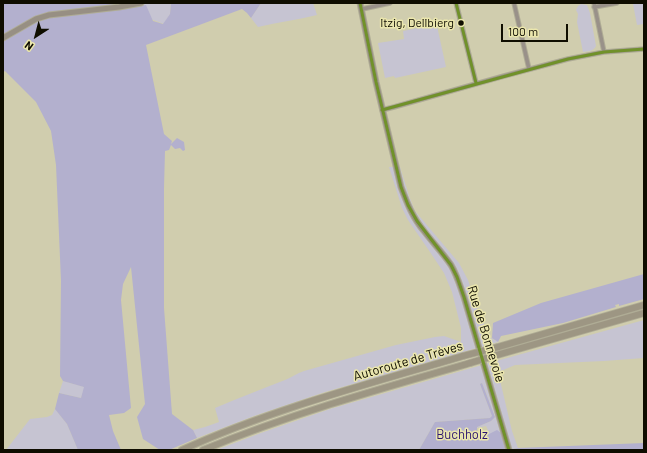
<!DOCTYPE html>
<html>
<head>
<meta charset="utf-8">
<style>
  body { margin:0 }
  #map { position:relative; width:647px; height:453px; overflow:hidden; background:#d0cdae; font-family:Barlow,sans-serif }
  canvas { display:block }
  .frame { position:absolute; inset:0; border:4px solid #0f0d00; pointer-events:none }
  .north { position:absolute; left:16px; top:16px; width:40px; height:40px; -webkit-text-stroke:3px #ebe7ad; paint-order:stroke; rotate:216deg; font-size:11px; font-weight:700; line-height:16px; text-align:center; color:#0f0d00 }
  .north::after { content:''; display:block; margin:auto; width:14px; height:18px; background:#0f0d00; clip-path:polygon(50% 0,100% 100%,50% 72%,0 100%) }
  .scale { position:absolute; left:501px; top:24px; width:67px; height:18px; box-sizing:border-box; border:2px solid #0f0d00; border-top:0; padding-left:5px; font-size:12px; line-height:14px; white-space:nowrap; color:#0f0d00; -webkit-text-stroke:3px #ebe7ad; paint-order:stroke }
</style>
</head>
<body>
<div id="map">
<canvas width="647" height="453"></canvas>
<div class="frame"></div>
<div class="north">N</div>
<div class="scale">100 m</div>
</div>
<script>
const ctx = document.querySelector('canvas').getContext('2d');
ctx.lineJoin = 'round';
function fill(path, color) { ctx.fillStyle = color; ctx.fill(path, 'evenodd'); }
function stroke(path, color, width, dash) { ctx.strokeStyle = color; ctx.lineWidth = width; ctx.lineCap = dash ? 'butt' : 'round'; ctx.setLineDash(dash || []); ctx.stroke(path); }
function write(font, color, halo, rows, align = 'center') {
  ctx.font = font + ' Barlow,sans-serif'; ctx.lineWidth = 3; ctx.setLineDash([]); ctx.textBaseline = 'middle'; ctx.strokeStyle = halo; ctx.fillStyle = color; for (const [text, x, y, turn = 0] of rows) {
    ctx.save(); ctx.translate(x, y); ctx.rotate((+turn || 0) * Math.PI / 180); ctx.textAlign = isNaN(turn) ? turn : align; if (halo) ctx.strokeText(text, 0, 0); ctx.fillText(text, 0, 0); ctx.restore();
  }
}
const green = new Path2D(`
  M120 3H171L170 14 164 24 119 7Z
  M261 3H313L317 15C298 20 278 22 258 27L251 18Z
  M639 3H644V24L637 25 633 4Z
  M581 4 587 5 590 13 596 46C593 52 588 51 583 52L577 22 578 14 576 10 578 6Z
  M434 25 435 27 437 26 446 67 395 78 394 76 385 78 378 43 404 39 403 31Z
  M389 167H400L409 196 415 211 459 263 468 280 481 320 484 323V334L498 342 325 392 254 416 197 438 193 430 205 427 219 422 215 408C238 398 262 389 285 380 291 378 297 373 304 371L396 345 435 337 444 336 461 342V328L452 292 444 273 430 252 408 220 402 208Z
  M644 320V358L604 361 515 365 501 371 499 376 512 431 518 448 507 450 487 435H477L488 430 486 426 477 428V427L491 421 495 417 482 383 480 384 492 416 490 418 435 422 419 450H216L261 433 330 409 489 363Z
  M63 381 85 387 81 398 59 393Z
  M55 409 67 424 78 450H6L30 419 47 417 52 415Z`);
const forest = new Path2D(`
  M3 3H119V7L146 5 153 21 163 24 170 14 171 3H261L251 18 247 13 242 9 146 45 164 134 172 141 171 144 177 138 184 142 185 150 183 151 180 148 175 149 171 145 169 150 165 151 164 188V308L172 414 193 430 197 438 169 450H160L143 439 137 417 145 404 131 267 123 284 121 300 131 408 124 413 109 415 113 431 121 450H78L67 424 55 409 59 393 81 398 84 387 63 381 60 376 61 281 56 165 51 131 36 102 5 71 3 72Z
  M644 274V299L619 306V304L615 305 616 307 563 323 501 336 498 342 492 338 493 323 541 303Z
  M482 383 495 417 491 421 477 427V435H487L497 430 501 433 507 450 518 448 644 443V450H419L435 422 490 418 492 416 480 384Z`);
const minor = new Path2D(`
  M456 3 476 83
  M514 3 529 69
  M594 3 604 52
  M594 7 617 3
  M362 9 390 3
  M382 110 394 107 504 76 568 59 604 52 644 49`);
const secondary = new Path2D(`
  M360 3 376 82 401 187C407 203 413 218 424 231 433 243 443 253 451 265 457 275 460 286 464 297L509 450
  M3 38 36 19 49 15 119 7 141 3`);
const motorway = new Path2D(`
  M498 347 644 305
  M497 355 644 313
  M182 450C272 409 368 384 463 356
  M203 450C290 414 379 389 470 363`);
const motorwayBridge = new Path2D(`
  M463 356 498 347
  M470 363 497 355`);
const bus1 = new Path2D(`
  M360 3 376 82 401 187 408 205 417 221 451 265 457 277 464 297 509 450
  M456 3 476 83
  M382 110 568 59 604 52 644 49`);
const markers = [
  [461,23,3.5,"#0f0d00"]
];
const busNames = [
  ["Itzig, Dellbierg",454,23]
];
const streetNames = [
  ["Rue de Bonnevoie",486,334,73],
  ["Autoroute de Trèves",408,361,-16]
];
const parkNames = [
  ["Buchholz",462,435]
];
fill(green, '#c6c4d2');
fill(forest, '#b3b0ce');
stroke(minor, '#afac95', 5.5);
stroke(secondary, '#afac95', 7);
stroke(motorway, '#afac95', 8);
stroke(minor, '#999189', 3.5);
stroke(secondary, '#978f83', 5);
stroke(motorway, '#9d9683', 6);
stroke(motorwayBridge, '#afac95', 8, []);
stroke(motorwayBridge, '#9d9683', 6);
stroke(bus1, '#70912a', 3);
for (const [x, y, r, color] of markers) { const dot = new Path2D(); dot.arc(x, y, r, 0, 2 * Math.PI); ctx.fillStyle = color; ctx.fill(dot); stroke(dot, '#ebe7ad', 1.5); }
write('12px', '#0f0d00', '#ebe7ad', busNames, 'right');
write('13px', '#0f0d00', '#ebe7ad', streetNames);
write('13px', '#2b1471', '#ebe7ad', parkNames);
</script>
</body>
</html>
